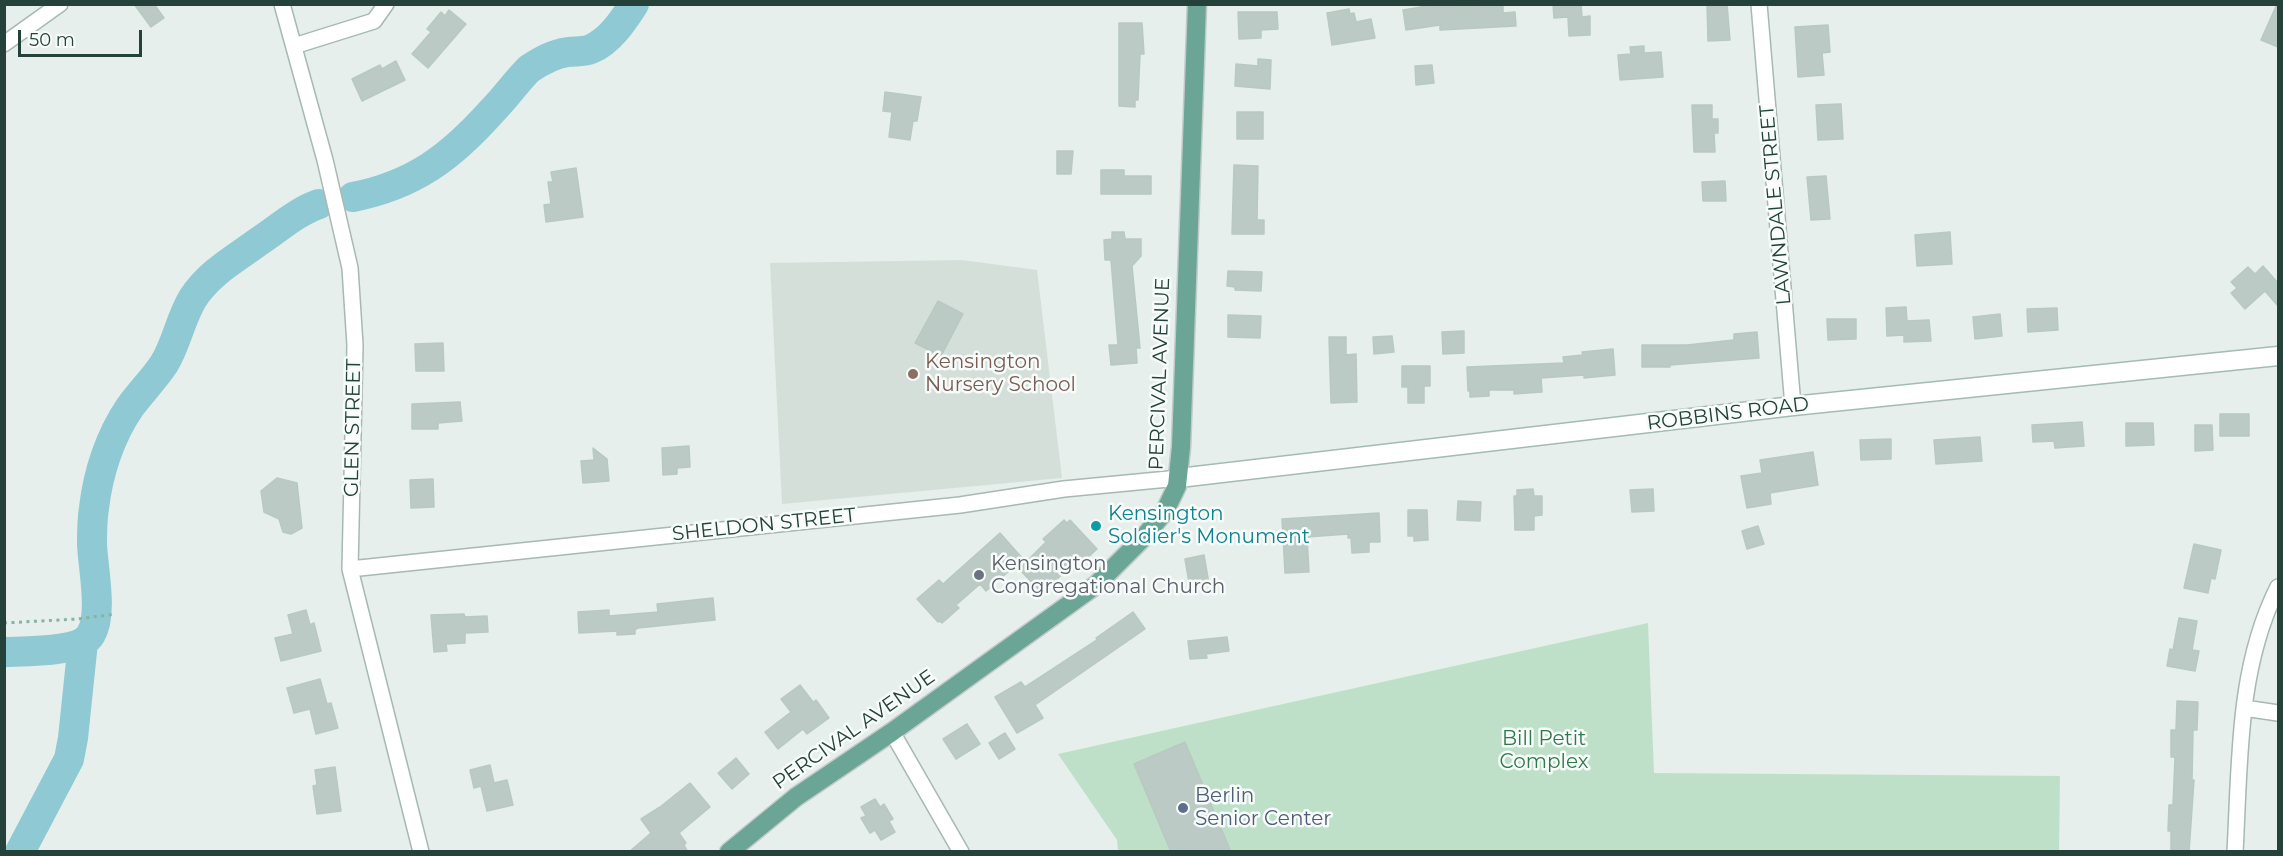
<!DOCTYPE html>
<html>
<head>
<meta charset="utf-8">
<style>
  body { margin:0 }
  #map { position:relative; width:2283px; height:856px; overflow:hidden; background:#e6efeb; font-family:Montserrat,sans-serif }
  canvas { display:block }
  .frame { position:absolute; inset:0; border:6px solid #24423a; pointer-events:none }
  .scale { position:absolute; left:18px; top:30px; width:124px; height:27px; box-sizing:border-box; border:3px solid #24423a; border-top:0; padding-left:8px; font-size:18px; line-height:21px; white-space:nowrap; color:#24423a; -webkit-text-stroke:4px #f7fbf9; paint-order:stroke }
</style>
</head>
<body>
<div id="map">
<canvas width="2283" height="856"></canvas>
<div class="frame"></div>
<div class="scale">50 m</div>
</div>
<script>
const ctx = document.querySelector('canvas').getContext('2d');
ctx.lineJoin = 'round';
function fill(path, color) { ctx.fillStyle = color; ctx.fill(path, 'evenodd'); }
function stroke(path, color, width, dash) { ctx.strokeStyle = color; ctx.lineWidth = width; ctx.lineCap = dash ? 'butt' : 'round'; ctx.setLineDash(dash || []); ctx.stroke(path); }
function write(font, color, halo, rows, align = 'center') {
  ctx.font = font + ' Montserrat,sans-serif'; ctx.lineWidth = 5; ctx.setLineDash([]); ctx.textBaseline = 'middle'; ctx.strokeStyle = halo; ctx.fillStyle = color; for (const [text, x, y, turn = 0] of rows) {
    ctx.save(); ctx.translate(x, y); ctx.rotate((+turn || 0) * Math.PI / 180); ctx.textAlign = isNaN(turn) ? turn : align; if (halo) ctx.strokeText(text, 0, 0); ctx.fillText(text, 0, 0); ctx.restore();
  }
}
const built = new Path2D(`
  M962 260 1037 270 1062 478 782 504 770 263Z`);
const green = new Path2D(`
  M1648 623 1654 773 2060 776 2059 851H1118L1117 840 1058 754Z`);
const river = new Path2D(`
  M353 197C414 185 451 157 492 111 505 98 516 82 529 69 541 61 553 54 568 52 576 51 584 52 591 49 610 41 623 21 634 4
  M4 652C24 651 81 653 91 634 103 614 93 568 92 544 92 532 92 520 94 508 98 473 110 436 130 407 141 392 154 379 164 364 177 343 180 319 193 298 209 273 235 259 258 242 278 229 296 212 319 204
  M20 852 69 759 73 738 83 642`);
const building = new Path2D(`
  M134 4H154L164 18 151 27Z
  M1439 4H1454V7L1503 4V13L1515 12 1516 26 1440 30V25L1406 30 1403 10Z
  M1553 4H1581L1582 17 1590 16V35L1569 36 1568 17 1554 18Z
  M1707 4H1727L1730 40 1708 41Z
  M2277 4H2278V47L2261 40Z
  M1349 9 1350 14 1354 13 1356 22 1371 19 1375 38 1332 45 1327 13Z
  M449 10 466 24 428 68 412 54 431 32 427 29 441 12 445 16Z
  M1238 12H1277L1278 29 1261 30V38L1239 39Z
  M1119 23H1142L1144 54H1140L1138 100H1135V107L1119 106Z
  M1828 25 1830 52 1822 53 1824 75 1798 77 1795 27Z
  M1644 46V53L1661 52 1663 77 1620 80 1618 55 1631 54 1630 47Z
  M1258 59 1271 60 1270 89 1235 86 1236 64 1258 66Z
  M396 61 405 80 362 101 352 79 380 65 382 69Z
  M1432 65 1434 83 1416 85 1415 66Z
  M885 92 921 97 917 121H913L910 140 889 137 892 112 883 111Z
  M1841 104 1843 139 1818 140 1816 105Z
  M1692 105H1712V119H1718V133H1714L1715 152H1694Z
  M1237 112H1263V139H1237Z
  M1057 151H1073L1071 174H1057Z
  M1234 165 1258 166 1257 220H1264V234H1232Z
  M576 168 583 217 546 222 544 205 551 204 548 182H553L551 172Z
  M1101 170H1124V176H1151V194H1101Z
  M1826 176 1830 219 1811 220 1807 177Z
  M1725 181 1726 201H1703L1702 182Z
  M1112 232H1124L1125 239H1141V256L1132 266 1140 348H1136L1137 363 1111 365 1109 345H1118L1111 260H1105L1104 240 1112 239Z
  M1950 232 1952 264 1917 266 1915 235Z
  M2263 266 2278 283V306L2265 291 2245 309 2231 293 2237 288 2231 282 2248 267 2255 274Z
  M1228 271 1262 272 1261 291 1235 290V287L1227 286Z
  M938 301 963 314 941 356 915 343Z
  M1906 307 1907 321 1929 320 1931 341 1904 342V335L1887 336 1886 308Z
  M2057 308 2058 330 2028 332 2027 309Z
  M2000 314 2002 336 1975 339 1973 317Z
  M1228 315 1261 316 1260 338 1228 337Z
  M1827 319H1856V339L1828 340Z
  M1464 331V353L1443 354 1442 332Z
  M1757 332 1759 358 1670 365V367H1642V345H1687L1734 340V334Z
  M1392 336 1394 352 1374 354 1373 337Z
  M1329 337H1346V355L1356 354 1357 402 1331 403Z
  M443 343 444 371H416L415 344Z
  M1613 349 1615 375 1584 378V375L1541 378 1542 392 1514 394V390H1489V396L1470 397V391H1468L1467 367 1564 363 1563 357 1583 355 1582 352Z
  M1402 366H1430V386H1424V403H1408V387H1402Z
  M460 402 462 421 438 423V429H412V404Z
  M2220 414H2249V436H2220Z
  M2082 422 2084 446 2055 448 2054 441 2033 442 2032 425Z
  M2126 423H2153L2154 445 2126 446Z
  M2195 425H2212L2213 450 2195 451Z
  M1980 437 1982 461 1936 464 1934 440Z
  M1891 439V459L1861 460 1860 440Z
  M689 446 690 467 677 468V474L663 475 662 448Z
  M593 448 607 459 609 481 583 483 581 461 594 460Z
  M1813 452 1818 485 1770 493 1771 504 1747 508 1741 476 1762 473 1760 460Z
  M277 478 297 483 302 528 291 534 283 532 279 519 264 512 261 491Z
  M433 479 434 507 411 508 410 480Z
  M1533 489 1534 496H1542V515L1534 516V530H1515L1514 496H1517V490Z
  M1653 489 1654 511 1632 512 1630 490Z
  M1458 501 1481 502 1480 521 1457 520Z
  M1408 510H1427L1428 540 1414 541V536H1408Z
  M1379 513 1380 542H1369V552L1352 553 1351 538H1348V534L1307 537 1309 572 1285 573 1282 519Z
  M1064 520 1067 523 1070 520 1097 549 1074 570 1070 567 1042 593 1019 569 1046 542 1043 539Z
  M1758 526 1764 544 1747 549 1742 531Z
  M1000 533 1023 559 986 591 980 584 956 605 959 608 942 623 939 621 938 622 917 599 939 580 943 584Z
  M2194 544 2221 550 2215 579 2211 578 2208 593 2184 588Z
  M1204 555 1209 584 1190 588 1185 559Z
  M713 598 715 620 638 628 635 630V634L617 635V631L579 633 578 612 609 610V616L658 612 657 604Z
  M306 610 310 625 314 623 321 651 281 661 275 638 293 634 288 615Z
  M1133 612 1145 629 1035 705 1043 718 1017 733 995 697 1021 682 1025 687 1097 640 1096 638Z
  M464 614 465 617 487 616 488 632 465 633V643L446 644 447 651 434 652 431 615Z
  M2179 618 2197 621 2192 650 2199 651 2195 671 2167 666 2170 649 2173 650Z
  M1227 637 1229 651 1206 654 1207 658 1190 659 1188 641Z
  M320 679 327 704 331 703 338 728 316 734 310 709 294 713 287 688Z
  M800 685 813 702 816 700 829 718 807 734 803 729 778 749 765 732 791 712 781 699Z
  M2177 701 2198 702 2197 730H2193L2192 780H2194L2189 852H2171V831H2168L2169 805H2173L2175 757H2171V730H2176Z
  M967 724 980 744 956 759 943 739Z
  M1005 733 1015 749 999 759 989 743Z
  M1185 742 1231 852H1171L1134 764Z
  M736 758 749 774 732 789 718 773Z
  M490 765 494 783 507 780 513 805 487 811 481 786 474 788 470 770Z
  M335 767 341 811 317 814 313 786 317 785 315 770Z
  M690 783 710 807 679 833 686 843 684 845 688 852H629L651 833 641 819 660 807Z
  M875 799 880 807 884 804 893 819 889 821 895 832 881 840 875 830 870 833 861 818 866 816 861 807Z`);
const path = new Path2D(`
  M4 623 77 619 116 614`);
const street = new Path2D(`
  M282 4 325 160 350 268 355 345 350 569 421 852
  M1759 4 1793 406
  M4 44 60 4
  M294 46 374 21 386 4
  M350 569 960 505 1064 489 1179 478
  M2244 708 2278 713
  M892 732 961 852
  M2235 852C2240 763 2237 668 2278 587`);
const secondary = new Path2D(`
  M1179 478 1793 406 2278 356`);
const primary = new Path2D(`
  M729 852 796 797 892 732 1096 585 1144 537 1165 511 1177 486 1181 447 1197 4`);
const markers = [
  [913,374,6,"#8d6e63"],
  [1096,526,6,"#0f9aa8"],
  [979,575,6,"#6b7280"],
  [1183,808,6,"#5c6f8a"]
];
const streetNames = [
  ["LAWNDALE STREET",1776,205,-95],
  ["PERCIVAL AVENUE",1160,374,-88],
  ["ROBBINS ROAD",1728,414,-7],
  ["GLEN STREET",353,428,-89],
  ["SHELDON STREET",764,525,-6],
  ["PERCIVAL AVENUE",854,730,-35]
];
const educationNames = [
  ["Kensington",925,362],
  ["Nursery School",925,385]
];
const cultureNames = [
  ["Kensington",1108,514],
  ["Soldier's Monument",1108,537]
];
const worshipNames = [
  ["Kensington",991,564],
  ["Congregational Church",991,587]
];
const parkNames = [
  ["Bill Petit",1544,739],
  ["Complex",1544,762]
];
const serviceNames = [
  ["Berlin",1195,796],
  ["Senior Center",1195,819]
];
fill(built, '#d4dfda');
fill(green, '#bfe0c8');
stroke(river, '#8ec9d4', 30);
fill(building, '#bbcac4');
stroke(building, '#b8c9c2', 1.5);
stroke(street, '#a8b8b2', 18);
stroke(secondary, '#a4bbb3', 21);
stroke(primary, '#c2cac8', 21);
stroke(path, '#86b3a5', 3, [3, 4.5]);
stroke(street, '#fff', 15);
stroke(secondary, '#fff', 18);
stroke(primary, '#6aa596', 18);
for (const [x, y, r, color] of markers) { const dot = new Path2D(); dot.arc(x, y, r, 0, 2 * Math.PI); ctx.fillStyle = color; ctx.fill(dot); stroke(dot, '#f7fbf9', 2); }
write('20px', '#24423a', '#f7fbf9', streetNames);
write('20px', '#785e54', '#f7fbf9', educationNames, 'left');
write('20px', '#0d838f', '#f7fbf9', cultureNames, 'left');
write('20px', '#5b616d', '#f7fbf9', worshipNames, 'left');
write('20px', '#2d7a4b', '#f7fbf9', parkNames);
write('20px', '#4e5e75', '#f7fbf9', serviceNames, 'left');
</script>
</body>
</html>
